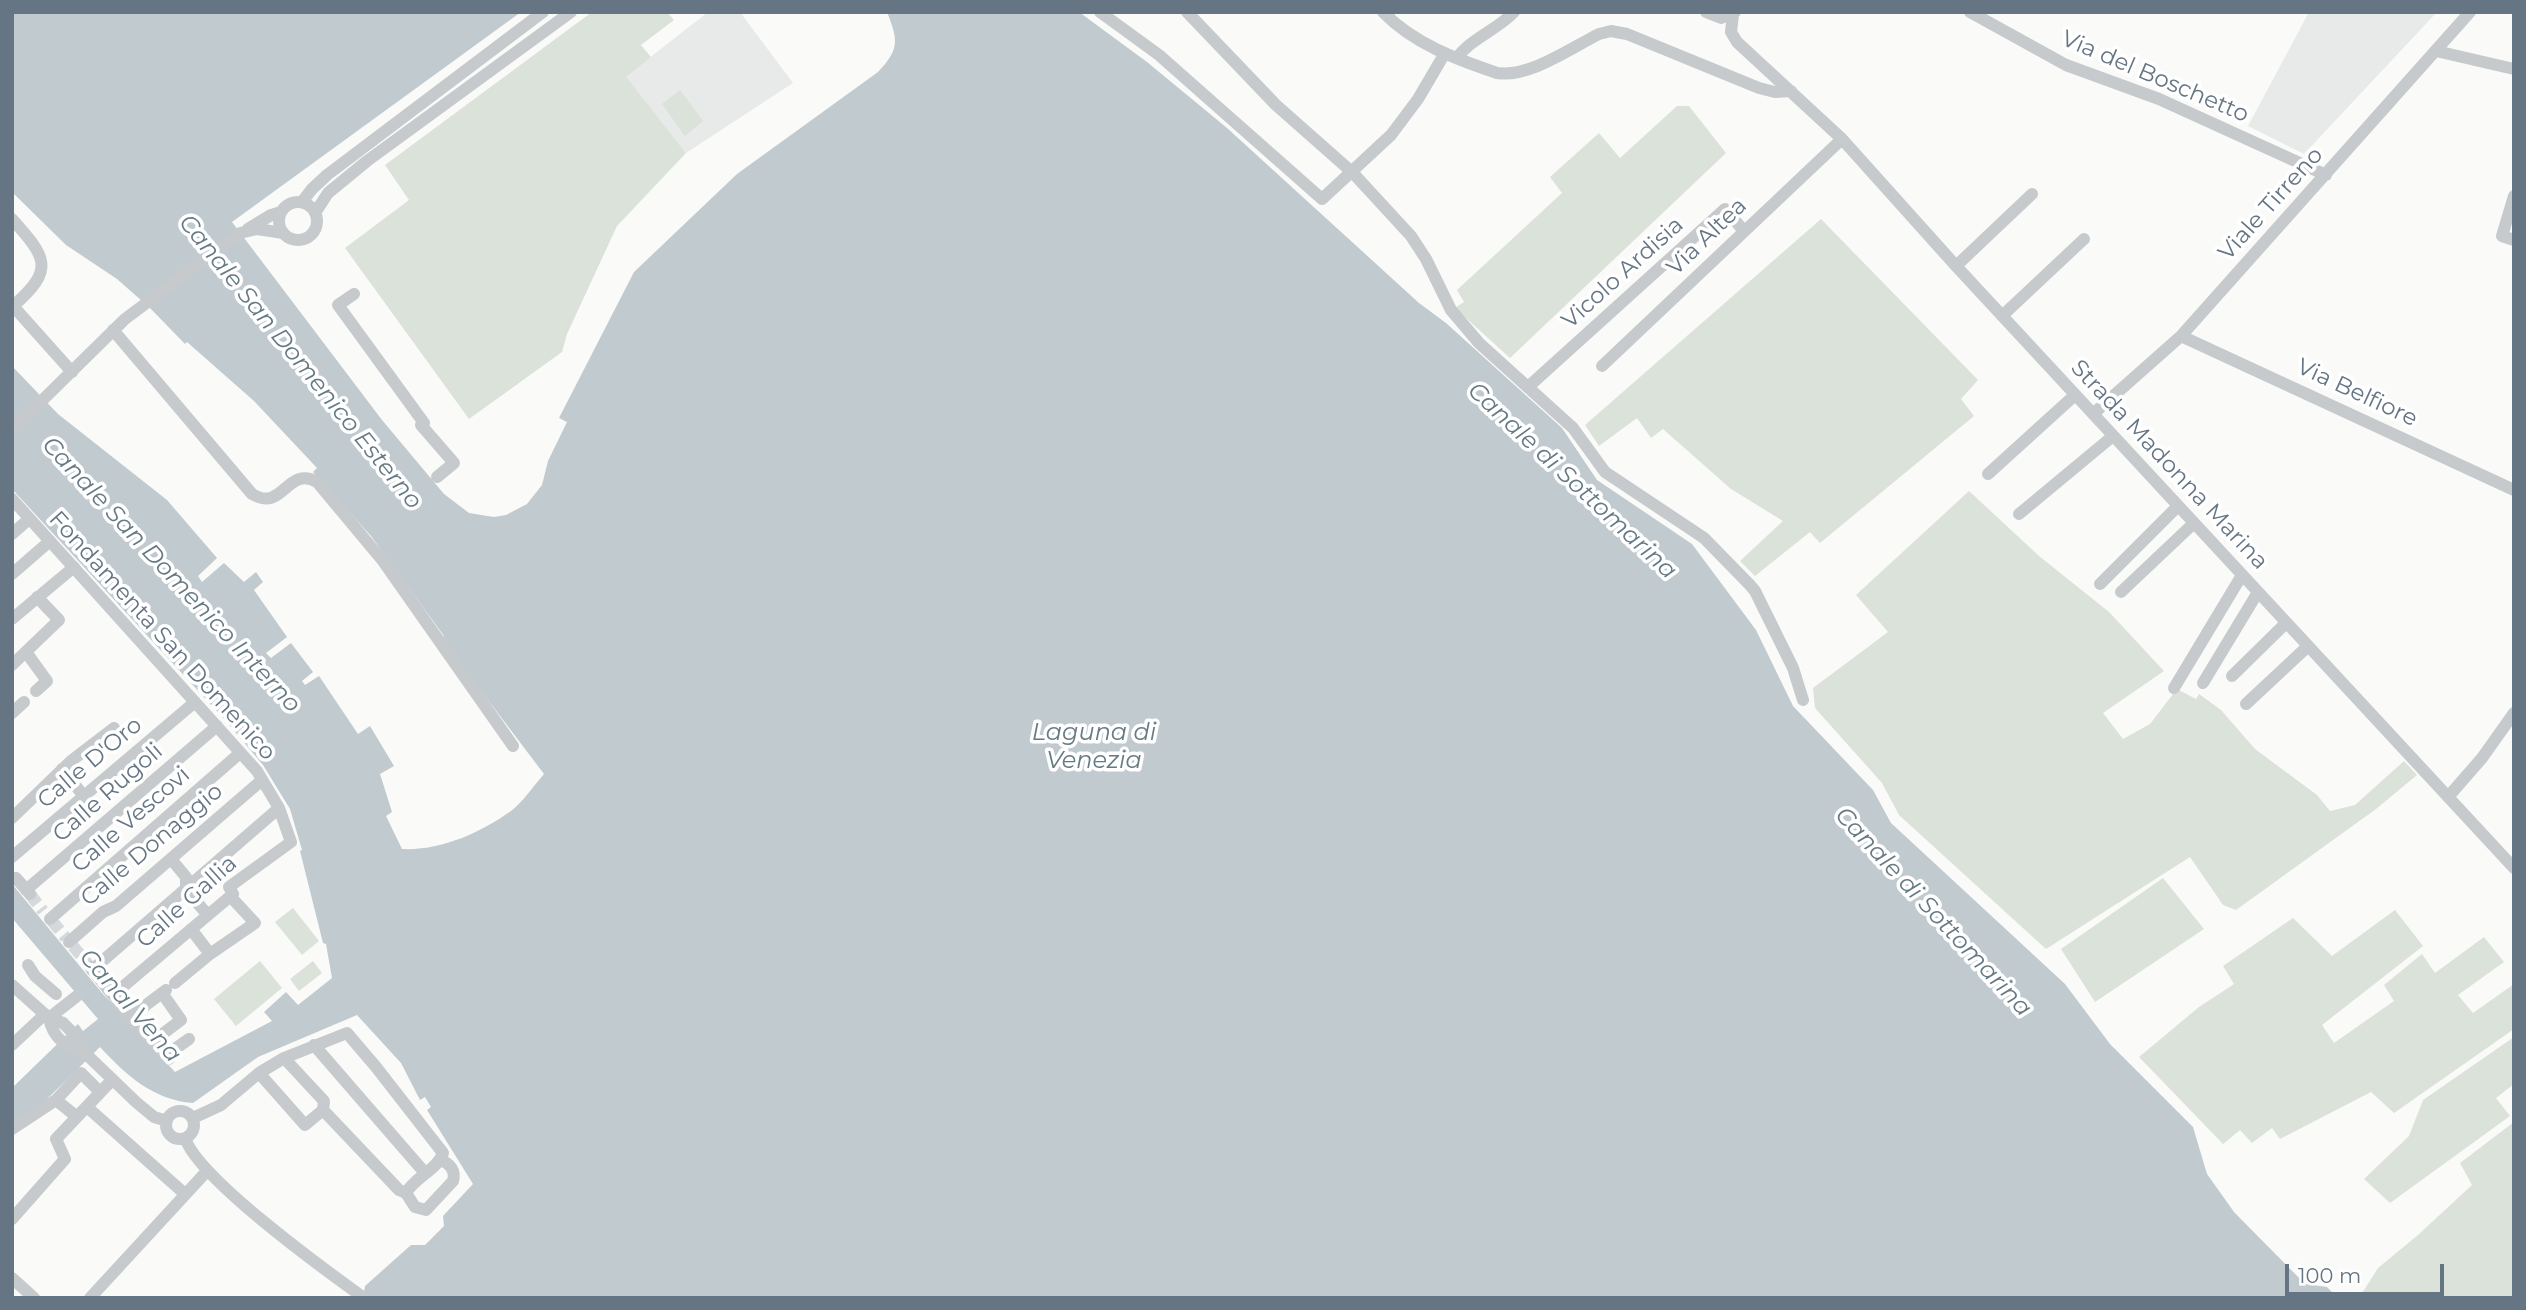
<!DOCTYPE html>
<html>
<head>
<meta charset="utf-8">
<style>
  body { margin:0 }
  #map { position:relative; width:2526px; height:1310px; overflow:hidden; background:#fafaf8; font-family:Montserrat,sans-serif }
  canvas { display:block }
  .frame { position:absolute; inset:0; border:14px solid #657583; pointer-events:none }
  .scale { position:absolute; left:2285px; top:1264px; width:159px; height:32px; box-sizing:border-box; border:4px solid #657583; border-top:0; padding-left:9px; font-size:21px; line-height:24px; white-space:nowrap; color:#657583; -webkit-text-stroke:5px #fff; paint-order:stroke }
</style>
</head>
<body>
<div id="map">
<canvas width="2526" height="1310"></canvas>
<div class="frame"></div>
<div class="scale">100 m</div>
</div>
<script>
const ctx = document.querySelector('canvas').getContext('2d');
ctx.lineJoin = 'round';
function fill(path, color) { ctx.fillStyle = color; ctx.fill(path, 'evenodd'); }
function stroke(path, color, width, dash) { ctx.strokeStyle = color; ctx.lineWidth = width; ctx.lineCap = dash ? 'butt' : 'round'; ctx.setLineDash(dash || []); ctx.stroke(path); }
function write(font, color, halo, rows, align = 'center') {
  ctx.font = font + ' Montserrat,sans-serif'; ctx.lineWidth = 7; ctx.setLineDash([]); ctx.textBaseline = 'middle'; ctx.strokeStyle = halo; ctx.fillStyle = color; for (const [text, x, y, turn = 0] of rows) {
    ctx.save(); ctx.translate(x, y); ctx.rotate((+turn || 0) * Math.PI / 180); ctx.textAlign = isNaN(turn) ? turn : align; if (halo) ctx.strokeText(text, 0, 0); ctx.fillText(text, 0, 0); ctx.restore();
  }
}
const built = new Path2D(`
  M708 12H740L793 83 686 153 625 77Z
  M2309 12H2437L2304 154 2248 126Z`);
const green = new Path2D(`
  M592 12H667L674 20 641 45 651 57 626 77 686 153 617 226 567 334 562 352 469 419 345 248 409 200 385 165Z
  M680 90 703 121 685 136 662 104Z
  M1677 106H1689L1726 153 1510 358 1455 308 1464 302 1457 290 1562 193 1550 177 1599 133 1620 158Z
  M1821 219 1978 380 1961 399 1974 416 1820 543 1810 532 1755 576 1740 561 1783 521 1731 489 1663 429 1651 438 1637 418 1599 446 1585 425Z
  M1969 491 2039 556 2109 612 2164 671 2103 713 2123 739 2150 724 2177 689 2196 699 2199 694 2221 710 2255 749 2317 795 2330 811 2355 805 2404 761 2417 775 2376 809 2236 910 2223 905 2190 857 2046 949 1899 815 1882 783 1815 708 1813 688 1888 632 1856 595Z
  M2163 878 2204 929 2095 1002 2061 949Z
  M293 908 319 941 302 955 275 922Z
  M2395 910 2423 946 2322 1025 2334 1043 2394 1001 2384 985 2422 954 2435 973 2484 937 2504 962 2458 995 2473 1013 2514 984V1029L2394 1113 2371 1092 2280 1139 2272 1128 2252 1143 2240 1130 2223 1144 2139 1057 2199 1007 2234 984 2223 966 2293 918 2332 956Z
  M260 961 282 988 236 1026 214 999Z
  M313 961 322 973 299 991 290 979Z
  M2514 1037V1084L2496 1098 2510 1116 2390 1203 2364 1179 2409 1136 2423 1100Z
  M2514 1122V1298H2359L2378 1268 2418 1235 2472 1185 2460 1163Z`);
const water = new Path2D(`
  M12 12H521L232 222 382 420 444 494 469 513 494 517 506 515 527 504 542 485 548 461 567 422 559 418 634 272 737 174 878 72C900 49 898 40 887 12H1079L1147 62 1227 128 1419 303 1446 323 1562 428 1597 480 1692 544 1756 630 1793 706 1873 790 1891 823 2065 984 2110 1044 2193 1127 2207 1174 2234 1212 2305 1284 2327 1287 2338 1298H363L365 1286 411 1245H425L444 1226 443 1216 473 1184 427 1110 431 1107 425 1097 420 1100 401 1063 357 1015 258 1057 193 1103C153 1100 126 1075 100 1047L45 1101 12 1122V1088L78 1024 83 1031 98 1019 12 918V884L102 993 175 1072 272 1021 264 1012 286 992 298 1005 332 978 326 944 323 943 300 851 302 850 290 809 263 765 225 720 12 489V366L58 414 167 500 217 558 198 576 202 582 224 563 244 582 256 572 263 582 254 590 287 637 266 653 271 658 291 643 313 672 302 681 305 685 319 676 358 734 370 726 394 766 380 774 392 812 386 816 402 849C440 851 480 833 511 811 523 802 534 785 544 774L441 638 444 636 371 536 313 472 317 468 254 401 187 342 185 344 150 308 117 279 66 245 12 192Z`);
const minorTunnel = new Path2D(`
  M30 894 43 911
  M52 921 66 938
  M73 946 90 967`);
const minor = new Path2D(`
  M1100 12 1159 55 1322 199 1391 135 1418 99 1445 53
  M1187 12 1276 105 1353 173 1411 236 1426 259 1451 310 1479 343 1573 428 1605 472 1704 538 1749 584 1755 591 1793 668 1803 700
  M1383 12C1414 44 1456 59 1497 73 1529 78 1571 48 1599 34L1611 31 1627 34 1759 88 1775 92 1791 91
  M1706 12 1721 18 1735 12
  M1970 12 2066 65 2159 99 2326 175
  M1733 14 1731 32 1737 42 1842 139 1956 266 2514 868
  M2436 51 2514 69
  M1457 58C1470 39 1497 30 1514 12
  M2514 196 2502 236 2514 240
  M279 221a19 19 0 1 1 38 0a19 19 0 1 1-38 0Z
  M302 202 312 189 327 175 543 12
  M315 213 328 193 367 161 571 12
  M12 219C46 257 56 269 13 306L72 372
  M248 229 271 215 281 212
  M1956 266 2032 194
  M354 294 338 305 424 423 421 425 454 463 437 477
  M2002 316 2084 239
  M113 330 252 494C283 513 287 465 317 482L383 561 513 746
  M2181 336 2514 490
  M1602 366 1842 139
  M1528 387 1725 209 1744 231
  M2093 414 2181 336 2470 12
  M12 430 125 319 240 233 257 229 283 233
  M1988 474 2075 395
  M12 499 257 771 279 808 291 842 229 887 233 894 113 995
  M2019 514 2113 436
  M12 534 29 519
  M12 574 50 541
  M2100 584 2178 506
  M2121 592 2194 523
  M12 619 74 567
  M26 652 47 681 36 691
  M12 665 59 620 37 597
  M2232 676 2286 623
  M2203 683 2258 592
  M2174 688 2242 575
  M2246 704 2307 647
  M12 713 24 702
  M62 769 83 795
  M2448 797 2482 758 2514 713
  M12 818 71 761 114 728
  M12 857 195 702
  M171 859 186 877V890L207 914
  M16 878 30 894
  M26 890 217 726
  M50 919 240 753
  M69 942 103 912 116 906 262 780
  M210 954 255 923 230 896
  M28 965 35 976 56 994
  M90 967 135 1023 169 1059
  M92 970 279 808
  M175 983 210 954 191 929
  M12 985 49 1018 63 1023 71 1031 86 1054 136 1102 154 1117 167 1121
  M130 1017 166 990
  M49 1018C53 1039 66 1046 85 1054
  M49 1018 77 996
  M152 1042 181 1020 162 993
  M12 1045 45 1014
  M314 1045 425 1173
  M165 1056 189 1039
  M284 1058 324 1101 323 1110 399 1190 406 1193 415 1207 426 1210 453 1181C456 1171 450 1163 440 1160
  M259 1073 305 1125 323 1110
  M56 1100 81 1073 100 1092
  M87 1107 185 1194
  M166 1125a14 14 0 1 1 28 0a14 14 0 1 1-28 0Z
  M193 1118 221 1105 259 1073 284 1058 347 1033 376 1067 443 1153C437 1170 415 1177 406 1193
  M12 1129 56 1100 77 1117
  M185 1138C198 1178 325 1270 364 1298
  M12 1219 65 1159 56 1139 112 1080
  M12 1278 34 1298
  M90 1298 207 1171`);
const streetNames = [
  ["Via del Boschetto",2155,77,23],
  ["Viale Tirreno",2271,204,-48],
  ["Via Altea",1707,237,-44],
  ["Vicolo Ardisia",1623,273,-42],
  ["Via Belfiore",2357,393,25],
  ["Strada Madonna Marina",2169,465,47],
  ["Fondamenta San Domenico",162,636,48],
  ["Calle D'Oro",90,763,-40],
  ["Calle Rugoli",108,793,-41],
  ["Calle Vescovi",131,820,-41],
  ["Calle Donaggio",152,845,-40],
  ["Calle Gallia",187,902,-42]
];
const waterNames = [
  ["Canale San Domenico Esterno",300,362,51],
  ["Canale di Sottomarina",1572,481,43],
  ["Canale San Domenico Interno",171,575,47],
  ["Laguna di",1094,733],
  ["Venezia",1094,761],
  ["Canale di Sottomarina",1933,912,47],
  ["Canal Vena",130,1006,49]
];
fill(built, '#e8e9e9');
fill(green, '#dbe2d9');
fill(water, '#c1cacf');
stroke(minorTunnel, '#d5d9db', 12, [12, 6]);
stroke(minor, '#c6cacd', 12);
write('23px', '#657583', '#fff', streetNames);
write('italic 24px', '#657a83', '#fff', waterNames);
</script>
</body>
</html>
